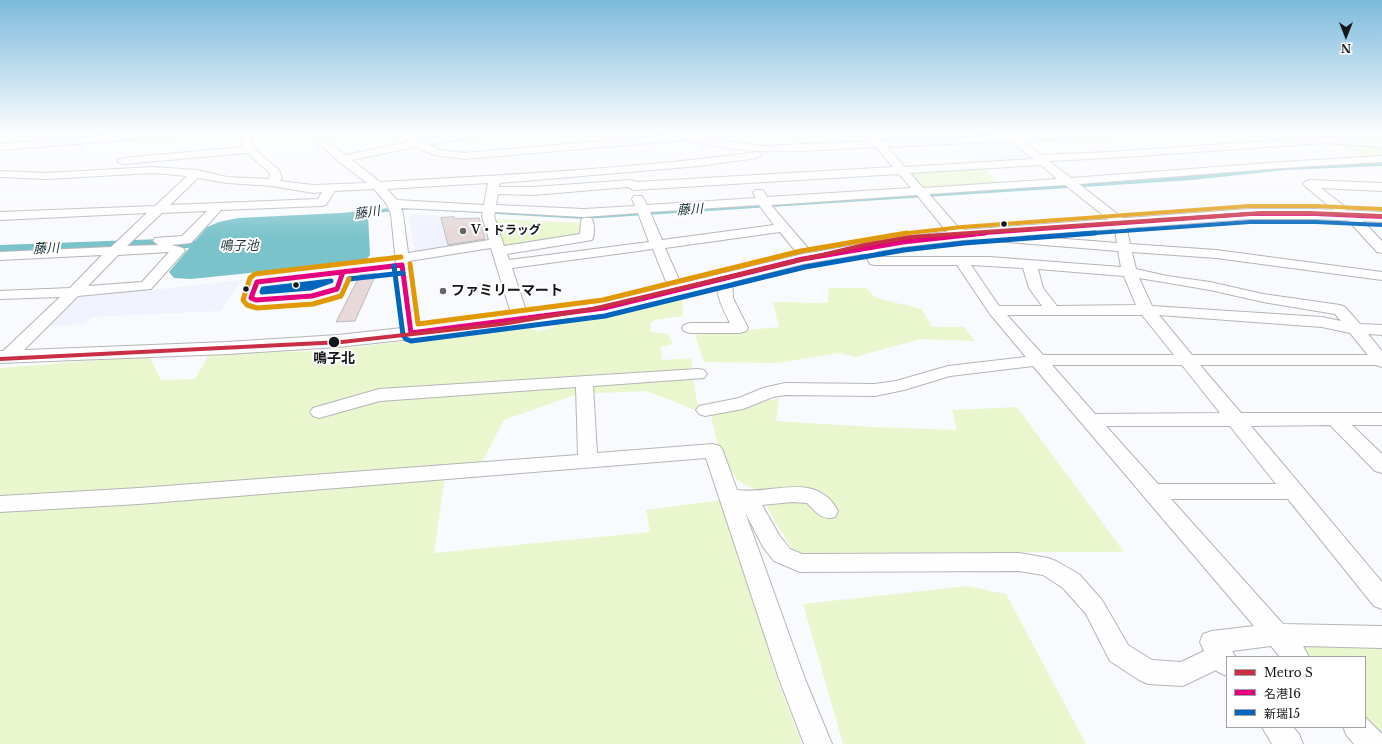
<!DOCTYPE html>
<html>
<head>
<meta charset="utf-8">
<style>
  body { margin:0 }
  #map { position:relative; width:1382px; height:744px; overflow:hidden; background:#f9fafd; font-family:"Libre Baskerville","Noto Sans JP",serif }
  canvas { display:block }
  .legend { position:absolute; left:1226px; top:656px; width:140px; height:72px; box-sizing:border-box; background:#fff; border:1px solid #a1a2a3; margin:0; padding:5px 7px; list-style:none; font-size:12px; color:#15161a }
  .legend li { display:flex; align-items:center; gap:8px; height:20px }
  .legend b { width:20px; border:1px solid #a1a2a3 }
  .north { position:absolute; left:1326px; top:16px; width:40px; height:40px; -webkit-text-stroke:3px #fff; paint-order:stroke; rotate:180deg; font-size:11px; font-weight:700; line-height:16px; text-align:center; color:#15161a }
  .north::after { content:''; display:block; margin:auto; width:14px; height:18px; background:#15161a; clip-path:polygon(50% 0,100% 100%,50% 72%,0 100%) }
</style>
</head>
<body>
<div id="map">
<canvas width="1382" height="744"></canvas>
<ul class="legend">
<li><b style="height:5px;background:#c92f44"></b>Metro S</li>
<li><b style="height:5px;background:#e5007d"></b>名港16</li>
<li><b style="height:5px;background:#0065bd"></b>新瑞15</li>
</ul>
<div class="north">N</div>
</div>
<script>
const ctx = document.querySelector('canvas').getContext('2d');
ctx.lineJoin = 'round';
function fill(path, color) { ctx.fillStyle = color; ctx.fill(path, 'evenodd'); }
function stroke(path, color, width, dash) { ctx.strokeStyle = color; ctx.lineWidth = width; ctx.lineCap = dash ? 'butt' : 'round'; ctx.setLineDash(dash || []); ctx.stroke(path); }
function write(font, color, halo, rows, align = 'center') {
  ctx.font = font + ' "Libre Baskerville","Noto Sans JP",serif'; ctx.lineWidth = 4; ctx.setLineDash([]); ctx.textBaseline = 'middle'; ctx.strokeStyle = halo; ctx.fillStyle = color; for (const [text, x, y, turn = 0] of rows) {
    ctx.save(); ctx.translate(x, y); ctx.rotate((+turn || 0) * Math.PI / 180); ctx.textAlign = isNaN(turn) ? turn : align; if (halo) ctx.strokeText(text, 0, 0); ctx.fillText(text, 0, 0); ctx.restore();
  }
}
const built = new Path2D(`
  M46 132H148L47 140 43 138Z
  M940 132H1000L1003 134 1001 136 949 139Z
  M1004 142 1010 143 1031 160 982 164 961 144Z
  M413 214 480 218 485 219 491 241 415 253 409 216Z
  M242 280 221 311 92 317 85 324 47 326 75 297 82 295 146 289 145 291Z`);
const green = new Path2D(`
  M1338 142 1382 146V158H1366L1337 144Z
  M983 168 1000 183 921 189 908 171Z
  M498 219 582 223 585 234 502 248 493 221Z
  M829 288H866L876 298 922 309 932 327H964L975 341 920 339 855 357 839 353 778 363 704 362 695 335 779 327 773 302 828 303Z
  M682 294 683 316 654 320 650 324 651 332 668 334 673 344 661 347 662 360 691 358 698 411 646 391 578 394 504 420 481 464 446 468 434 553 650 532 646 510 722 500 779 684 802 744H0V368L149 356 161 380 195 379 210 353 322 351 530 326 536 331 553 328 552 322 651 303Z
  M779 398 776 421 872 427 957 430 952 410 1017 407 1124 552 798 553 797 557 776 523 759 492 737 480 719 451 711 415Z
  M967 586 1006 594 1086 744H843L803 604Z
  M1294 644 1382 646V743L1365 724V657H1305Z`);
const water = new Path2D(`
  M1382 162V166L1286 170 1192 180 584 219 412 209 368 214 370 255 367 259 358 262 191 279 174 278 169 272 207 227 219 222 238 218 341 213 410 206 584 215 1142 180 1281 167Z`);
const river = new Path2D(`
  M188 238 194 239 197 243 194 247 188 248 0 257V245Z`);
const building = new Path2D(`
  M454 217V219L479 218 485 239 448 245 441 218Z
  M376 274 355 321 336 322 360 275Z`);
const minor = new Path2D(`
  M144 132H193L188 135 0 150V144Z
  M239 132H249L254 149 279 170 282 178 280 181 313 185 367 183 338 161 306 132H317L345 155 408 142 396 132H408L419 140 465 132H491L486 135 428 145 440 150 464 153 670 135 666 132H747L742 135 705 138 762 146 871 141 864 132H875L882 141 1004 135 1007 132 1015 135 1059 132H1130L1125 135 1023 141 1041 155 1109 152 1326 137 1382 141V147L1326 143 1109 158 1049 161 1071 178 1282 162 1382 156V162L1282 168 1079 184 1125 220 1130 244 1216 250 1382 272V280L1216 258 1132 252 1136 269 1167 276 1210 282 1263 294 1340 305 1345 307 1360 324 1382 325V335L1368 334 1382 351V367L1376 365H1200L1241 413H1382V425H1352L1382 454V473L1375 471 1330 425 1251 426 1382 582V609L1374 606 1288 499H1171L1283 624 1382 626V648L1303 646 1309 657H1280L1271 646 1232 651 1236 657H1227V676L1218 672 1216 670 1183 686 1148 684 1139 680 1110 661 1086 614 1063 588 1043 575 1019 571 800 572 774 561 763 547 745 512 805 679 832 744H804L779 679 706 458 139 504 0 512V496L139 488 578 455 576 387 380 401 319 418 313 416 310 412 313 408 379 389 698 369 704 370 707 374 704 378 593 386 597 453 713 444 720 446 723 451 737 490C773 495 816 470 838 511L835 517C822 521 816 512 807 503L792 502 762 505 779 535 790 549 802 554 1019 553 1048 558 1056 561 1079 574 1102 600 1128 645 1152 660 1181 662 1204 651 1200 642 1203 634 1212 631 1254 626 1033 366 950 376 904 390 875 396 785 395 773 397 743 409 705 416 699 414 696 410 699 406 739 398 763 388 785 383 875 384 896 381 948 366 1026 357 990 314 957 265H875L870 264 861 247 863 244H873L880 257H989L1121 267 1118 251 958 238 947 232 917 195 771 205 807 247 809 250 807 253H797L780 232 665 248 681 284 679 287 674 288 669 287 667 284 653 249 512 268 529 320 526 323 521 325 516 323 513 320 491 248 409 261 419 333 417 336 411 338 405 336 403 333 391 214 386 203 374 189 335 191 326 205 322 206 221 210 191 243 172 245 183 248 185 251 151 289 78 296 13 361 7 362 1 361V353L60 297 0 299V291L70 288 102 255 0 260V252L111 247 147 213 0 220V212L155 206 187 176 153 173 46 179 0 177V171L46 173 153 167 197 170 227 177 269 179 270 173 247 153 123 164 117 161 123 158 243 147ZM687 140C749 158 813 150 876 147L893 167 636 182 631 180 533 187H499L500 183 699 166 757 158 762 155 757 152C632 169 506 175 380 182L352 160 416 147 434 155 464 159ZM1011 141 1033 159 905 167 887 147ZM1041 165 1057 179 923 188 910 173ZM899 174 911 188 767 197 763 190H755L753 193 756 198 647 205 642 196H634L632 199 635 206 584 209 496 205 498 194 533 195 628 187 633 190ZM198 178 227 183 272 186 313 193 322 192 318 199 170 205ZM488 183 484 205 397 200 387 189ZM1065 185 1114 224 1117 243 966 231 957 226 929 194ZM759 205 774 225 662 240 650 212ZM401 208 483 212 482 216 489 240 408 253 403 214ZM207 211 182 236 155 238 153 241 158 245 127 246 162 213ZM495 212 584 217 638 213 649 242 509 260 507 254 592 240C595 235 595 223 591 218H583L581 221 580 234 504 246 494 216ZM169 252 142 282 88 286 118 255ZM971 265 1023 268 1029 288 1042 306H999ZM1038 269 1124 276 1136 305 1057 306 1043 288ZM1139 278 1210 290 1263 302 1335 314 1341 321 1322 317 1152 306ZM1007 315H1142L1174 355H1043ZM1159 315 1322 327 1350 333 1368 355H1192ZM1052 365H1182L1220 413 1095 414ZM1106 426H1230L1276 484H1158Z
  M1309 180 1382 183V191L1321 188 1344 206 1346 209 1344 212H1336L1305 186 1303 184 1305 182Z
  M1350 211 1354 212 1382 241V253L1377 252 1346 218 1344 215 1346 212Z
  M725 273 730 274 732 277 733 298 748 328 746 331 740 333H690L684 331 682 328 684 325 690 323H730C724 311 711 287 720 274Z
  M1365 717 1382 734V744H1354L1347 736 1343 727H1365Z
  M1262 727H1293L1299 734 1303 744H1272Z`);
const major = new Path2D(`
  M1250 209H1316L1382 212V222L1316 219H1250L963 240 903 247 803 264 604 314 411 339 338 347 227 354 0 363V351L227 342 338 335 411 327 604 302 803 254 903 237 963 230Z`);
const bus1Far1 = new Path2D(`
  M971 234 1250 214H1316L1382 217`);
const bus1 = new Path2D(`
  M402 265 411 333 604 308 803 259 903 242 985 233
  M343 272 337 289 312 296 256 300 251 298 257 282 402 265`);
const bus2Far1 = new Path2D(`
  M1081 234 1250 222H1316L1382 225`);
const bus2 = new Path2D(`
  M394 266 403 335 406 339 411 341 605 316 805 267 904 250 964 243 1095 233
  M349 279 403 273
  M331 281 311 288 262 292 263 289Z`);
const bus3Far1 = new Path2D(`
  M900 234 962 227 1249 206H1316L1382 209`);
const bus3 = new Path2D(`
  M410 264 418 324 603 300 801 251 907 233
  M349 279 341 296 313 304 257 308 247 305 243 300 250 278 255 274 401 257`);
const metro1 = new Path2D(`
  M1261 211H1310L1382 214V218L1310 215H1261L911 239 864 247 592 311 502 326 342 344 0 361V357L342 340 502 322 592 307 864 243 911 235Z`);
const markers = [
  [1004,224,3.5,"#15161a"],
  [463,231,4,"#656669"],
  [296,285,3.5,"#15161a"],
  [246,289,3.5,"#15161a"],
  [443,291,4,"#656669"],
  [334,342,6,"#15161a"]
];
const farPoinames = [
  ["V・ドラッグ",471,231]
];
const farWaternames = [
  ["藤川",690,210,-4],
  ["藤川",367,213,-8],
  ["鳴子池",239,246],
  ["藤川",46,249,-3]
];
const poiNames = [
  ["ファミリーマート",451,291]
];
const stopNames = [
  ["鳴子北",334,359]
];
fill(built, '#f0f2fe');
fill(green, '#eaf7ce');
fill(water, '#7bc3cb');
fill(river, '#7bc3cb');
fill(building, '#e7d8d9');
stroke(building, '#bcbbbc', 1);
stroke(minor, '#b4b5b8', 2);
stroke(major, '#b4b5b8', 2);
fill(minor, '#fefeff');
fill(major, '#fefeff');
stroke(bus1Far1, '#e5007d', 4);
stroke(bus1, '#e5007d', 5);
stroke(bus2Far1, '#0065bd', 4);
stroke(bus2, '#0065bd', 5);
stroke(bus3Far1, '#e09803', 4);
stroke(bus3, '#e09803', 5);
fill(metro1, '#c92f44');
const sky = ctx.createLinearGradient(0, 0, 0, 237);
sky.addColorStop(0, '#7cbadc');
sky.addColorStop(0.56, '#fcfdfe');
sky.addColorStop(1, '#fcfdfe00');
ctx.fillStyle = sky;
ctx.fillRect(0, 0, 1382, 237);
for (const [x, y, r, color] of markers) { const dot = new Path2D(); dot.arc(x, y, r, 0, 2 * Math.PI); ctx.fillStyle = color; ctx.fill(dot); stroke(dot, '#fff', 1.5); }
write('bold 12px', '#15161a', '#fff', farPoinames, 'left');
write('italic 13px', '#1b3235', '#fff', farWaternames);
write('bold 14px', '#15161a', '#fff', poiNames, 'left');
write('bold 14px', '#15161a', '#fff', stopNames);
</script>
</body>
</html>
